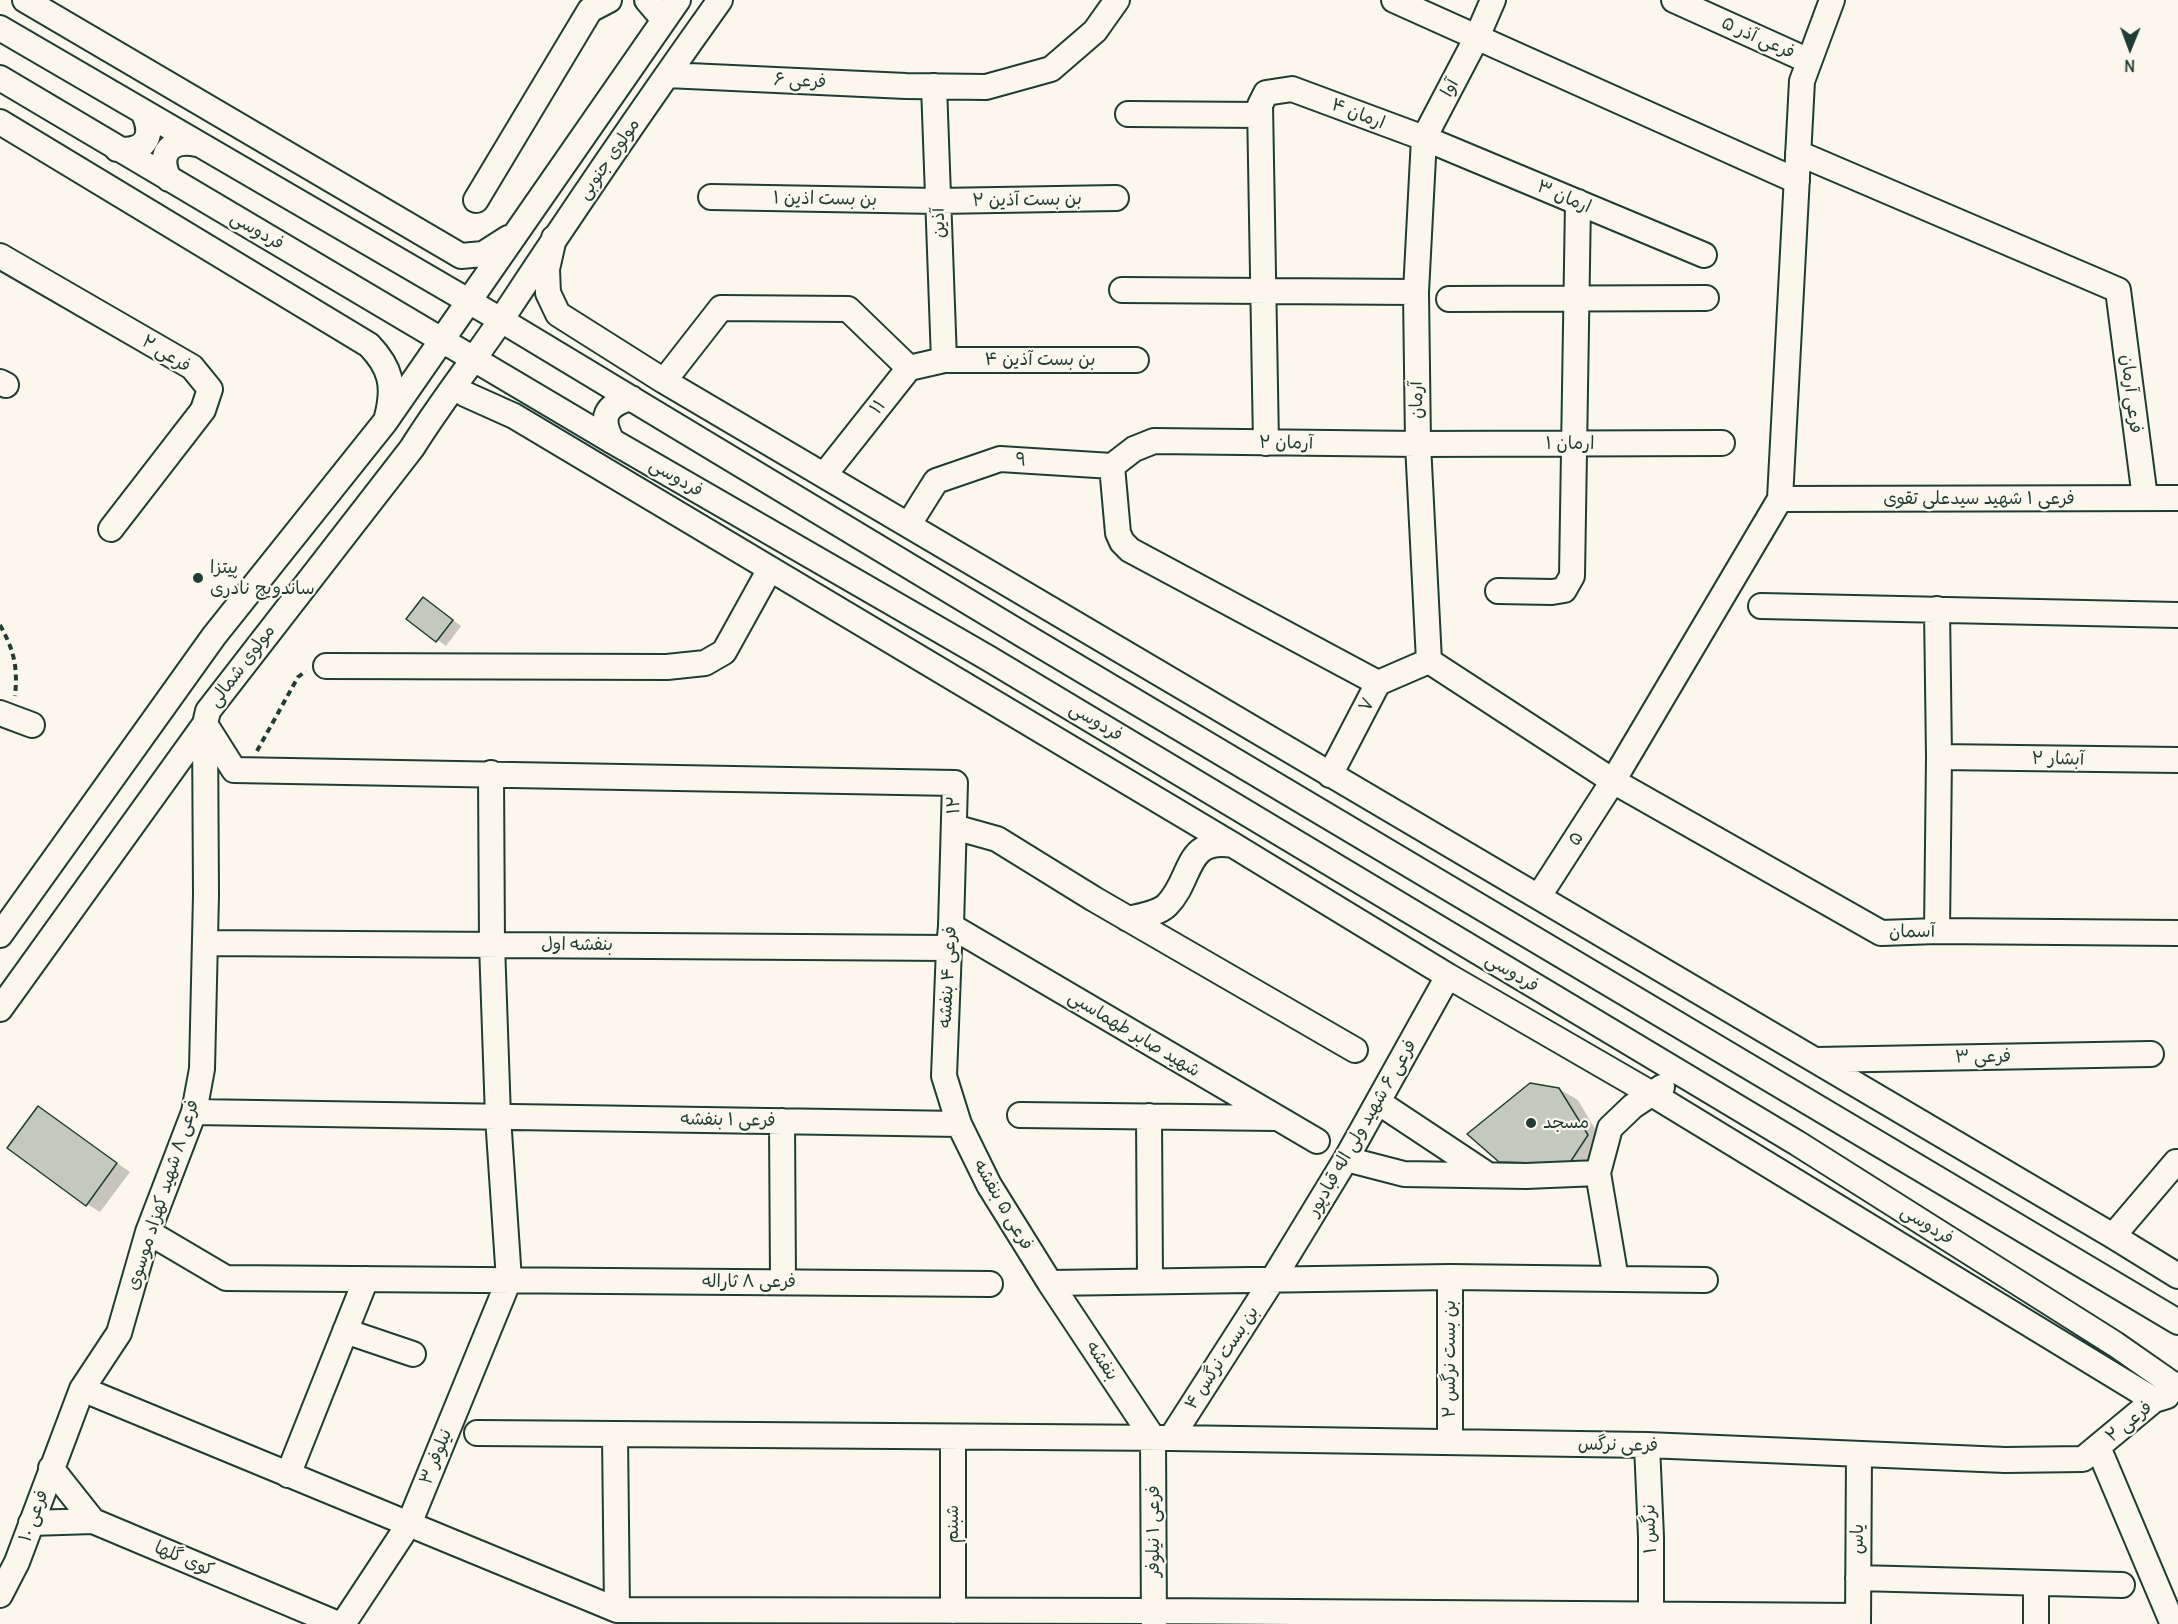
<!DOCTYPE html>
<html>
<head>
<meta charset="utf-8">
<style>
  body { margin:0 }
  #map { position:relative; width:2178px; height:1624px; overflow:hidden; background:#fbf7ec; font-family:Delius,sans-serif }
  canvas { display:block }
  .north { position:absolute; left:2100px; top:18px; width:60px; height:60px; -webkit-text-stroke:4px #fbf7ec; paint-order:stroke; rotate:181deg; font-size:16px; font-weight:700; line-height:24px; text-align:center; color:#1f3d34 }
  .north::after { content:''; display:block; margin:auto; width:21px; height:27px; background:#1f3d34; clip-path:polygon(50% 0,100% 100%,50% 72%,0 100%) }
</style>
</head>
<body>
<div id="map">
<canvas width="2178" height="1624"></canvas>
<div class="north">N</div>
</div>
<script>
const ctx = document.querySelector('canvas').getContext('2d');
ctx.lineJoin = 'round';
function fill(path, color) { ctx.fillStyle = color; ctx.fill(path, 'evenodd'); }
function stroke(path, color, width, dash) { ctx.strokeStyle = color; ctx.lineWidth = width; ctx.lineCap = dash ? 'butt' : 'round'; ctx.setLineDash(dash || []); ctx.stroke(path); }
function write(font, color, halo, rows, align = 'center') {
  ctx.font = font + ' Delius,"Playpen Sans Arabic",sans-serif'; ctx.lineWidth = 4.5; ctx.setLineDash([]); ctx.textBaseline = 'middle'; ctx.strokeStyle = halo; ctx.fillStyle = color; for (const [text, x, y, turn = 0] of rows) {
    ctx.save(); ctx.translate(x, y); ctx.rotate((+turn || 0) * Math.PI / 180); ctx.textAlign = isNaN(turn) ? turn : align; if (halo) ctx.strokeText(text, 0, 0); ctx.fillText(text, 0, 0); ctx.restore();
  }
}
const shadow = new Path2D(`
  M432 604 461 626 446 646 408 619Z
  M1559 1089 1578 1100 1605 1146 1587 1174 1519 1172 1500 1161Z
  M38 1108 130 1172 100 1212 87 1204Z`);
const building = new Path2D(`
  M423 597 453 620 436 642 406 619Z
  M1530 1083 1559 1088 1588 1135 1569 1164 1499 1162 1467 1134Z
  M38 1106 117 1163 86 1206 7 1148Z`);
const path = new Path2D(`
  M0 625C14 650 18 667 15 696
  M257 751 298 677 306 671`);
const minor = new Path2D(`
  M25 0 461 256 483 254 508 238
  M647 0 664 20
  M1394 0 1797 181
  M1674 0 1809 61
  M0 28 501 320 1025 636 2178 1322
  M667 75 906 86 986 87 1051 69 1095 31 1117 0
  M0 78 612 441 988 658 1797 1143 2115 1344 2178 1388
  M934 86 944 360
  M1128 114 1260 115
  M0 122 369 345C391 368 395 386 387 417
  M117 149C143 153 155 138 144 114
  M1798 153 2118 290 2145 498
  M169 179C157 154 170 138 197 144
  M711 197 938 201 1116 198
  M476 200 590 10 609 0
  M554 238 547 269 548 293 558 314 664 381 2113 1236 2178 1276
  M0 256 192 367 210 389 203 410 111 529
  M1122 290 1416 292
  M1449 299 1706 298
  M664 381 721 308 848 309 909 368
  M0 382 6 385
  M465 394 514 416 1233 845 1448 976 1652 1094 2154 1400
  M612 441C599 417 606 405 631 398
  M1266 443 1260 105 1266 93 1292 89 1424 138 1704 255
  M1112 466 1118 533 1122 542 1130 550 1378 683
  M825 474 909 368 944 360H1136
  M1780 499 2178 498
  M909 524 936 481 1000 459 1112 466 1134 449 1154 441 1418 444 1722 443
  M1498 591 1552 592 1564 590 1572 576 1578 202
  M1761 606 2178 615
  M1429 661 1613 781 1881 933 1937 931 2178 933
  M1429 661 1418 444 1416 292 1424 138 1477 37 1493 0
  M326 666 667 667 705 663 724 652 770 569
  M0 713 32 725
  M205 724 234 770 955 783 951 926 949 948 944 1076 959 1124 989 1185 1050 1283 1153 1438
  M1939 757 2178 760
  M1330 775 1378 683 1429 661
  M954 827 997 839 1094 899 1355 1050
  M1539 896 1613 781 1780 499 1802 81 1832 0
  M1128 919C1140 916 1158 914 1167 905 1193 879 1184 837 1233 845
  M951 926 1317 1141
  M1937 931 1939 757 1937 609
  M0 935 214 636 385 422 678 0
  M205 943 949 948
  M0 1009 205 724 208 711 412 448C440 403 472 363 501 320 572 212 645 105 720 0
  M1816 1060 2151 1054
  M1378 1102 1488 1175
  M194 1112 959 1124
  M1020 1115 1276 1118
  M1149 1116 1150 1281
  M782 1121 783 1282
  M1346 1159 1404 1174 1526 1176 1598 1173 1610 1128 1633 1106 1662 1087
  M1598 1173 1616 1279
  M148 1232 226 1278 990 1284
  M2113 1236 2176 1162H2178
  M1050 1283 1450 1277 1705 1280
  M345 1331 413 1354
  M82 1389 617 1610 1154 1611 1858 1616
  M477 1433 1171 1438 1647 1445 2005 1460 2083 1459 2154 1400 2167 1396
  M615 1435 617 1610
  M953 1437V1611
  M1153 1438 1154 1624
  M1171 1438 1273 1279 1346 1159 1448 976
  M1450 1442V1277
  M1647 1445 1651 1537V1624
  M2098 1447 2172 1622
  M51 1468 93 1521 338 1624
  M288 1475 366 1279
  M31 1523 93 1521
  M1858 1578 2122 1585
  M2036 1583V1624
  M0 1595 17 1562 82 1389 119 1333 148 1232 194 1112 202 1069 206 895 205 724
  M343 1624 409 1524 509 1280 498 1117 492 944 491 773
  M1858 1624 1859 1454`);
const markers = [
  [198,578,6,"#1f3d34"],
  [1531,1123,6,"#1f3d34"]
];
const streetNames = [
  ["فرعی آذر ۵",1758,38,24],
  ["فرعی ۶",800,81,3],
  ["آوا",1450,88,-62],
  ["ارمان ۴",1358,114,21],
  ["مولوی جنوبی",609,159,-55],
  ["ارمان ۳",1564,197,23],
  ["بن بست اذین ۱",825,199,1],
  ["بن بست آذین ۲",1027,200,-1],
  ["آذین",939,223,-92],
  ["فردوسی",257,231,30],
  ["فرعی ۲",166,354,32],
  ["بن بست آذین ۴",1040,360],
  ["فرعی آرمان",2131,394,83],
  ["آرمان",1417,400,-91],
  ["۱۱",878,407,-52],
  ["آرمان ۲",1286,443,1],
  ["ارمان ۱",1570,444],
  ["۹",1021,460,4],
  ["فردوسی",676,478,30],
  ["فرعی ۱ شهید سیدعلی تقوی",1979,499],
  ["مولوی شمالی",242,666,-53],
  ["۷",1367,705,-62],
  ["فردوسی",1096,722,31],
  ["آبشار ۲",2058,759,1],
  ["۱۲",954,805,-89],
  ["۵",1576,839,-57],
  ["آسمان",1912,932,-1],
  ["بنفشه اول",577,945],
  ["فردوسی",1512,973,31],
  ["فرعی ۴ بنفشه",948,977,-87],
  ["شهید صابر طهماسبی",1134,1034,31],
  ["فرعی ۳",1983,1057,-1],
  ["فرعی ۱ بنفشه",728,1120,1],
  ["فرعی ۶ شهید ولی اله قبادپور",1362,1128,-60],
  ["فرعی ۸ شهید کهزاد موسوی",163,1195,-72],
  ["فرعی ۵ بنفشه",1003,1205,60],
  ["فردوسی",1927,1225,32],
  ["فرعی ۸ ثاراله",749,1282],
  ["بن بست نرگس ۴",1222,1358,-57],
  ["بن بست نرگس ۲",1450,1359,-90],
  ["بنفشه",1102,1361,56],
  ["فرعی ۲",2129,1422,-39],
  ["فرعی نرگس",1618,1445,1],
  ["نیلوفر ۳",436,1457,-68],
  ["فرعی ۱۰",34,1516,-70],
  ["شبنم",953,1524,-90],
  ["نرگس ۱",1650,1529,-92],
  ["فرعی ۱ نیلوفر",1154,1531,-90],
  ["یاس",1858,1539,-90],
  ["کوی گلها",184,1559,23]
];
const poiNames = [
  ["پیتزا",210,568],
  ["ساندویچ نادری",210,589],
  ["مسجد",1543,1123]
];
fill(shadow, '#0003');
fill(building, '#c4c9be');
stroke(building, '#1f3d34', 1.5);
stroke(minor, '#1f3d34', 28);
stroke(path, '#1f3d34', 4, [6, 4.5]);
stroke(minor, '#fbf7ec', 24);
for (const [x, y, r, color] of markers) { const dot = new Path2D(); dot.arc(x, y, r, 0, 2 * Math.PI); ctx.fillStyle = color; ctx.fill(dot); stroke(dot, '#fbf7ec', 2); }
write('18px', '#1f3d34', '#fbf7ec', streetNames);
write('18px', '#1f3d34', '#fbf7ec', poiNames, 'left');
</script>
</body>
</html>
